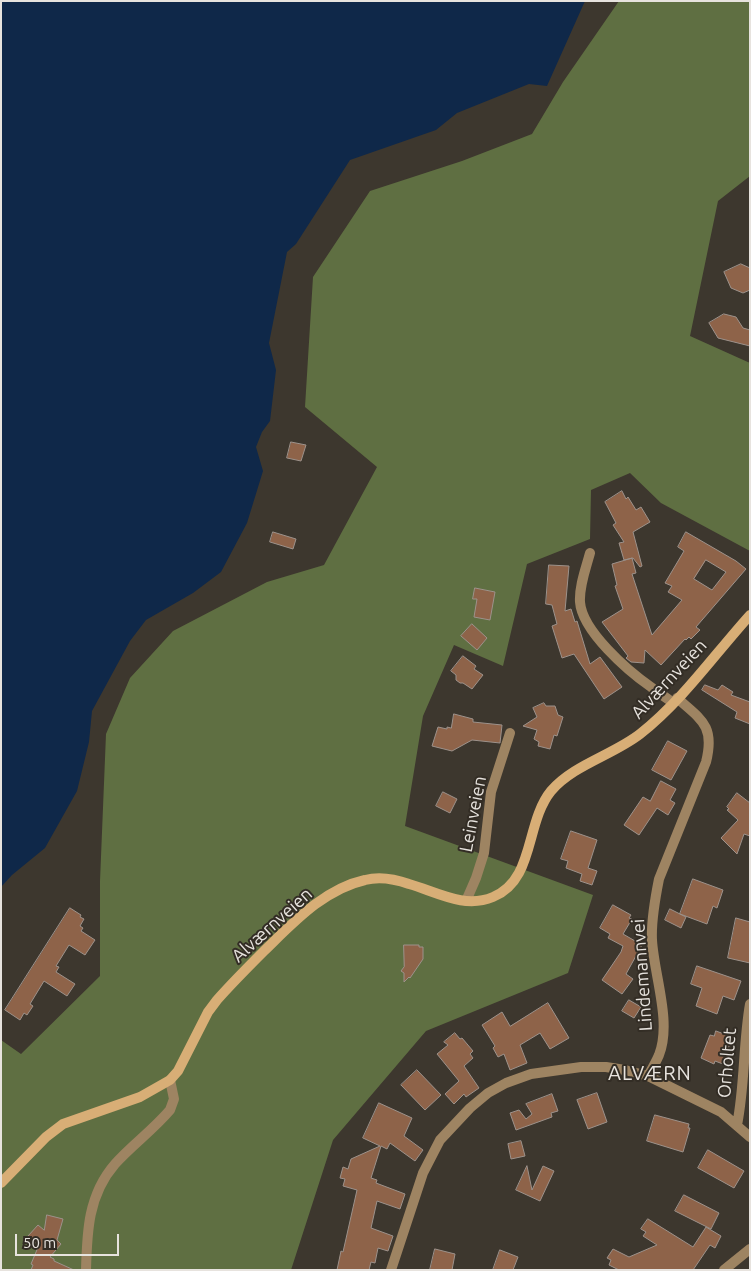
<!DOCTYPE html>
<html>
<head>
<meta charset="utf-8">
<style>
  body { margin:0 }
  #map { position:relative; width:751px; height:1271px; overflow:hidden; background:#3d372e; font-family:Ubuntu,sans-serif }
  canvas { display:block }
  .frame { position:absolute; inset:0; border:2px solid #e7e3de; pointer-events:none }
  .scale { position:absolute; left:15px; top:1234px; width:104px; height:22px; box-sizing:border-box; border:2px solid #e7e3de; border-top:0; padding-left:6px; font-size:15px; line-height:18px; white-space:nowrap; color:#e7e3de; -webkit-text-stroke:4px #332d25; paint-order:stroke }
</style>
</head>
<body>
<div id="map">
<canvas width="751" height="1271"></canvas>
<div class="frame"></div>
<div class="scale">50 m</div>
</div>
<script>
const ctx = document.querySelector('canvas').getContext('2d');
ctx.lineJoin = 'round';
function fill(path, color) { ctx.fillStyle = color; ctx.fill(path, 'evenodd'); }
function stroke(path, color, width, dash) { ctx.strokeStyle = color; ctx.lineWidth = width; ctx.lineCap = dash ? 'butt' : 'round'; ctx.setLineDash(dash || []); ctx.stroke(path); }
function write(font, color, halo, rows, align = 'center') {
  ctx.font = font + ' Ubuntu,sans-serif'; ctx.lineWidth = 4; ctx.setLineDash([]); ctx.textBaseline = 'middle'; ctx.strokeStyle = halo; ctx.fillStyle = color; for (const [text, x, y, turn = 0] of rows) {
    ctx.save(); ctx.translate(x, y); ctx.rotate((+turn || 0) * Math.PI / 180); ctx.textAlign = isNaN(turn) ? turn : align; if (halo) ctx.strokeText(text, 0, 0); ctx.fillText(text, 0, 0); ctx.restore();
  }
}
const forest = new Path2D(`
  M619 1H750V176L718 201 690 336 750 363V551L661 503 630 473 591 490 590 539 527 564 503 666 454 645 423 716 405 826 593 895 568 973 426 1031 333 1140 291 1270H1V1040L21 1054 100 976V881L106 734 130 678 173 631 267 582 324 565 377 467 305 407 313 277 370 191 462 161 532 134 563 82Z`);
const water = new Path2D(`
  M1 1H585L547 86 529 84 457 113 436 130 350 160 296 244 287 252 269 343 276 370 270 421 262 432 256 447 263 471 247 523 221 572 193 593 146 620 130 641 92 711 89 742 77 791 45 848 12 875 1 887Z`);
const building = new Path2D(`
  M741 264 750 268V290L743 293 731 288 724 272Z
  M724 314 736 317 743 328 750 330V346L718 338 709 323Z
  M291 442 306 445 301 461 287 458Z
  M622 491 626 499 628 497 636 510 641 507 650 522 633 532 642 566 640 567 633 558 624 560 619 543 624 542 613 525 616 523 605 502Z
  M273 532 296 539 293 549 270 542Z
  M686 532 736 561 746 569 696 627 700 630 691 639 689 637 686 640 685 639 661 665 645 650 644 663 631 662 626 658 628 656 602 622 623 609 615 586 617 585 612 564 632 558 636 573 632 574 652 635 682 600 668 592 672 586 665 583 684 551 678 547ZM706 560 726 572 712 590 694 579Z
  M549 565 569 566 565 611 571 609 575 622 577 621 590 664 600 657 622 687 604 699 574 654 562 658 552 626 557 624 552 605 546 604Z
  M475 588 495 592 490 620 474 617 477 599H473Z
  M472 624 487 638 477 650 461 636Z
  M463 656 476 666 474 669 483 675 472 689 463 683H460L456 680V675L451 671Z
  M705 685 718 690 722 685 733 692 731 695 750 702V724L735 718 737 712 702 690Z
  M544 703 546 706H555L558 715 563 717 557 736 554 735 550 749 538 746 539 742 534 739 537 730 523 726 537 717 533 708Z
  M454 714 473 719V722L502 725 500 743 472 740 452 751 432 746 438 727 447 729V727L451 728Z
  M668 741 687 751 671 780 652 770Z
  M661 781 676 789 670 800 675 803 668 815 657 808 639 835 624 825 643 797 650 801Z
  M443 792 457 799 450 813 436 806Z
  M737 793 750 803V836L744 834 737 854 721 838 738 820 727 810 729 809 727 807Z
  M571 831 597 840 588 868 597 871 592 885 580 881 582 874 566 868 568 861 561 859Z
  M693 879 723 890 717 908 713 906 707 924 680 914Z
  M613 905 631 915 629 918 632 919 623 934 642 945 626 974 633 979 622 994 602 980 621 952 623 946 608 938 610 934 600 928Z
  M70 908 81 915 80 917 84 919 80 926 83 928 81 931 95 940 85 955 69 945 56 966 59 967 56 972 75 984 67 996 44 981 30 1004 33 1006 27 1015 24 1013 20 1020 5 1010Z
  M670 909 686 917 681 928 665 920Z
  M736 918 750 922V963L728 958Z
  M404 945H419V947H423V959L410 978 409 977 404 982V973L401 971 404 967Z
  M697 966 741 981 734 1000 723 996 717 1014 696 1006 702 988 691 984Z
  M629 1000 641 1007 634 1018 622 1011Z
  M548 1003 569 1038 550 1049 540 1033 520 1045 527 1063 510 1070 504 1054 498 1057 493 1048 495 1046 482 1025 502 1012 510 1026Z
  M716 1031 732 1037 723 1064 715 1061 714 1064 701 1058 710 1035 714 1036Z
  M455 1033 460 1039 462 1038 473 1051 470 1054 473 1058 464 1066 479 1088 466 1097 464 1094 454 1104 445 1094 459 1081 437 1054 448 1045 444 1042Z
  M417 1070 441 1095 425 1110 401 1085Z
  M597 1093 607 1122 588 1129 577 1100Z
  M552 1094 558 1111 551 1113 552 1117 516 1130 510 1113 519 1110 526 1119 532 1114 526 1104Z
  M379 1103 412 1118 404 1136 423 1150 415 1161 390 1143 387 1149 381 1146 371 1178 377 1180 376 1183 405 1194 400 1209 377 1201 371 1228 393 1236 388 1251 378 1248 375 1263 371 1262 369 1270H337L341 1251 343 1252 357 1190 343 1186 345 1179 340 1178 343 1167 348 1169 351 1159 380 1146 363 1138Z
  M655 1115 689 1124 688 1128H690L683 1152 647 1141Z
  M521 1141 525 1156 511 1159 508 1144Z
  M708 1150 744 1171 734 1188 698 1168Z
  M527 1166 532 1190 543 1166 554 1171 540 1201 516 1190Z
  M684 1195 719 1213 711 1229 675 1211Z
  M47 1215 63 1219 57 1240 61 1244 50 1257 54 1259V1261L74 1270H31L33 1265 31 1264 39 1245 28 1236 38 1225 44 1230Z
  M648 1219 693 1247 706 1227 721 1236 715 1248 710 1245 693 1270H619L609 1265 611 1260 607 1258 613 1249 629 1257 657 1245 643 1236 646 1232 641 1229Z
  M435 1249 455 1254 452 1270H430Z
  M500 1250 518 1257 513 1270H493Z`);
const minor = new Path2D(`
  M590 553C586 568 579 586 580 602 582 631 628 671 651 687 658 693 666 697 673 703
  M466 901 476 878 484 853 491 792 510 733
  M648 1076C652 1069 656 1062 659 1055 672 1022 654 975 652 940 651 920 655 899 659 879L706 762C715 726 702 720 677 698
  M737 1125C745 1085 743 1044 750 1004
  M86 1270C87 1232 88 1195 115 1164 132 1145 153 1130 170 1110L174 1099 170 1080
  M391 1270 423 1173 440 1140 470 1108 488 1093 506 1083 531 1074 581 1067H606L625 1070 648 1076 721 1112 750 1137
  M724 1270 750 1249`);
const secondary = new Path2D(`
  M1 1183 46 1137 63 1124 140 1097 170 1080 178 1071 208 1012 217 1000C232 983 248 967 264 951 293 923 324 889 365 880 380 876 395 879 409 884 437 892 464 909 493 897 535 880 525 823 551 791 573 765 613 755 640 734 682 701 714 655 750 615`);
const streetNames = [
  ["Alværnveien",669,679,-47],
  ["Leinveien",473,814,-79],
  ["Alværnveien",272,925,-42],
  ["Lindemannvei",642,975,-94],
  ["Orholtet",727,1063,-85]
];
const quarterNames = [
  ["ALVÆRN",650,1073]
];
fill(forest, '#5f6f42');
fill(water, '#0f2849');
fill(building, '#8e6349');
stroke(building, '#9d928b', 1);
stroke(minor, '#9e8462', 10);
stroke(secondary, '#d8ae76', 10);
write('18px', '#e7e3de', '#332d25', streetNames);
ctx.letterSpacing = '1px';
write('20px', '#e7e3de', '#332d25', quarterNames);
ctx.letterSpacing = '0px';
</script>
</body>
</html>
